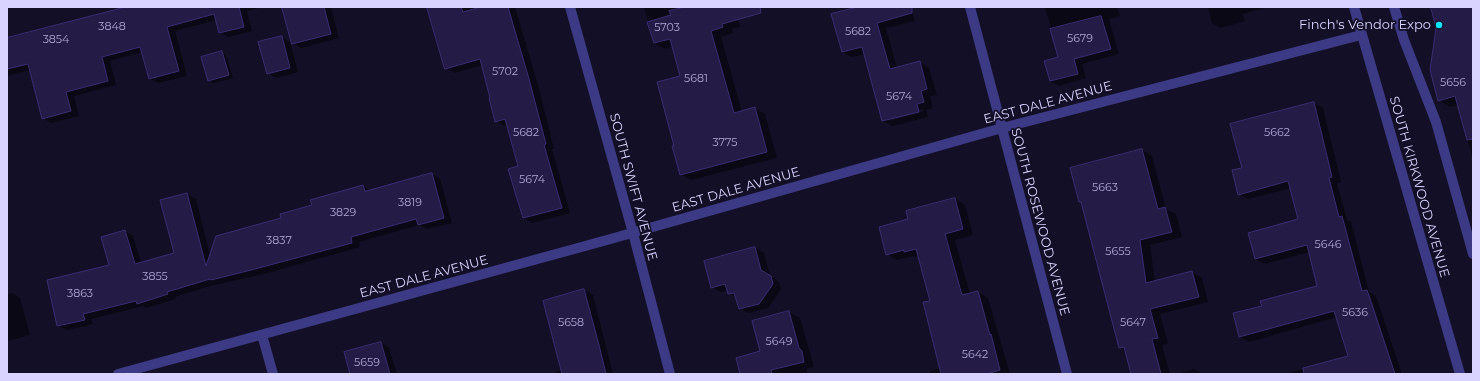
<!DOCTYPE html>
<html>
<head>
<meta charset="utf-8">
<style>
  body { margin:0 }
  #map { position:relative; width:1480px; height:381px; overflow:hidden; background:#130f26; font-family:Montserrat,sans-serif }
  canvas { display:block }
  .frame { position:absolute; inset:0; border:8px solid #d9d4ff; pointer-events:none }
</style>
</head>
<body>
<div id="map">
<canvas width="1480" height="381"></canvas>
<div class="frame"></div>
</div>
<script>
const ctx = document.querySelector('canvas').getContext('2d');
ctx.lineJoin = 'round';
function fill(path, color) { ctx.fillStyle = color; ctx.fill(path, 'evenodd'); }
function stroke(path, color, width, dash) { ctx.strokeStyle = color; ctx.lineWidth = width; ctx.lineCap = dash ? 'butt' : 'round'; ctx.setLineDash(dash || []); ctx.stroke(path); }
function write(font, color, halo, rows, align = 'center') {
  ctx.font = font + ' Montserrat,sans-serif'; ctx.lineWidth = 3.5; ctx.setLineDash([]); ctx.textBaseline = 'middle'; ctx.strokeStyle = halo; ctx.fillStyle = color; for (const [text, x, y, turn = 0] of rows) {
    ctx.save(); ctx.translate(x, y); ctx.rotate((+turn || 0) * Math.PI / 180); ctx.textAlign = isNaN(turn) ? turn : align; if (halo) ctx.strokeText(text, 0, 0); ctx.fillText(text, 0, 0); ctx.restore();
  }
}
const shadow = new Path2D(`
  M130 7H262L247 11 252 31 228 37 220 33 217 20 175 31 187 76 158 83 150 79 142 52 110 61 116 85 74 96 79 116 51 123 43 118 30 70 7 76V39Z
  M283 7H331L339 38 301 48 293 43Z
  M429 7H515L538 85 554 149H552L570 213 532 223 524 218 509 169 519 167 508 125 504 126 496 121 492 99 482 65 455 73 446 68Z
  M644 7H734L740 27 732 29 733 33 721 37 742 112 754 108 765 114 777 158 691 180 681 174 675 147 681 76 673 46 665 49 654 43Z
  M862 7H911L915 21 886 28 897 68 920 62 929 68 937 95 930 96 933 108 926 110 928 117 893 126 883 121 865 54 852 57 842 52ZM923 109 924 111 889 121V118Z
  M1045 7H1117L1120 16 1109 19 1119 54 1082 64 1086 78 1059 86 1050 81 1059 57Z
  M1208 7H1268L1243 14 1245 21 1221 28 1212 23Z
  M1432 7H1473V160L1458 105 1450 107 1439 100 1437 28Z
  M282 37 290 42 298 72 276 78 268 73Z
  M222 52 226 55 233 78 213 83 209 81 202 57Z
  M1314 103 1323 108 1341 182 1337 183 1347 220 1351 222 1369 292 1376 296 1402 374H1292V372L1349 356 1337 317 1249 342 1240 337 1235 314 1263 307 1319 286 1309 252 1265 264 1256 259 1299 220 1291 188 1248 199 1239 194 1243 168ZM1368 294H1370L1390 357 1388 358Z
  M1142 150 1152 156 1166 209 1176 214 1182 237 1150 245 1155 282 1192 272 1202 278 1208 302 1160 314 1168 343 1162 345 1170 374H1132L1126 352 1120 348Z
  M432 174 440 179 452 223 427 229 419 225 359 242 360 247 264 274 210 286 175 297 176 299 146 308 143 306 91 319 93 324 67 330 58 325 110 266 125 231 133 236 141 263 175 253 187 194 196 199 210 256 282 219 363 186 371 191Z
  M955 199 965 205 973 235 955 240 970 294 978 292 988 298 1010 374H930V371L941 368 931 301 919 256 915 257 913 256 897 260 887 254 909 220Z
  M755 248 764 253 770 276 779 282 781 289 768 308 748 313 739 308 737 298 729 293 728 290 721 292 712 287Z
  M7 289 8 294 12 293 20 298 30 335 7 341Z
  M584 290 593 295 613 374H556V372L562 370Z
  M789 312 800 318 814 367 806 369 808 374H741L761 352 753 322Z
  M381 343 389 348 397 374H351Z
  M1194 369 1203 374H1176Z`);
const building = new Path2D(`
  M126 7H239L244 27 219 33 214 14 167 27 179 71 149 79 140 47 102 57 108 81 66 92 71 111 42 119 28 64 7 69V38Z
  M282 7H324L331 34 292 44Z
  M427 7H461L463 12 481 7H508L529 79 546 144 544 145 562 208 523 218 508 169 518 166 505 119 495 122 489 98H490L480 59 445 69Z
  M686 7H760L761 13 722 24 723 27 711 31 734 113 755 107 767 152 680 175 672 146H674L657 82 680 76 670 39 654 43 647 22 671 15 669 11Z
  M858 7H912V13L877 23 890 69 920 61 927 89 921 91 924 102 917 104 919 112 882 121 862 47 842 52 831 14Z
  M1431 7H1473V139L1467 140 1455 96 1438 101 1430 70 1436 28Z
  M1101 16 1111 49 1074 59 1078 74 1050 81 1044 61 1058 57 1050 29Z
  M282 36 290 68 267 74 258 42Z
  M222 51 229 75 208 81 201 57Z
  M1314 102 1332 177 1329 178 1339 217 1342 216 1362 291 1367 290 1395 374H1304L1303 368 1348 356 1334 311 1239 337 1233 313 1262 306 1260 301 1317 286 1307 245 1255 259 1248 233 1298 219 1288 181 1238 195 1232 170 1242 168 1230 124Z
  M1142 149 1158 209 1165 207 1172 232 1140 240 1146 283 1192 271 1199 297 1150 309 1158 338 1152 339 1161 374H1131L1124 347 1119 348 1081 202H1079L1070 168Z
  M432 173 444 218 418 225 416 219 351 237 352 243 255 269 211 280 210 279 167 292 168 294 137 304 136 301 83 314 85 320 57 326 47 280 109 265 101 237 125 230 135 264 174 253 160 200 187 193 206 266 216 236 281 218 280 214 312 205 310 200 363 185 365 191Z
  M955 198 963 229 945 234 962 295 978 291 990 335 991 334 1000 370 986 374H941L923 302 930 301 916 249 904 252V250L886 255 879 227 908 219 906 211Z
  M755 247 761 270 771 276 773 284 759 304 739 309 734 293 728 294 725 284 711 288 704 261Z
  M584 289 599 345 606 374H562L543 301Z
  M789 311 799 348 802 351 804 362 771 370 772 374H740L736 358 760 351 752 321Z
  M381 342 390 374H350L344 352Z`);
const minor = new Path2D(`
  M570 7 633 233 670 374
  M970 7 1067 374
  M1354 7 1460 374
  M1394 7 1404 40 1436 122 1473 254
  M262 335 273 374
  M118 374 607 240 1002 128 1361 35`);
const markers = [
  [1439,25,4,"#00e5ff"]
];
const numberNames = [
  ["3848",112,27],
  ["5703",667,28],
  ["5682",858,32],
  ["5679",1080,39],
  ["3854",56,40],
  ["5702",505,72],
  ["5681",696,79],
  ["5656",1453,83],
  ["5674",899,97],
  ["5682",526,133],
  ["5662",1277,133],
  ["3775",725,143],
  ["5674",532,180],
  ["5663",1105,188],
  ["3819",410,203],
  ["3829",343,213],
  ["3837",279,241],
  ["5646",1328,245],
  ["5655",1118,252],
  ["3855",155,277],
  ["3863",80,294],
  ["5636",1355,313],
  ["5658",571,323],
  ["5647",1133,323],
  ["5649",779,342],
  ["5642",975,355],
  ["5659",367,363]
];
const poiNames = [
  ["Finch's Vendor Expo",1431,25]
];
const streetNames = [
  ["EAST DALE AVENUE",1048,103,-15],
  ["SOUTH SWIFT AVENUE",633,187,75],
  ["SOUTH KIRKWOOD AVENUE",1419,187,74],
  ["EAST DALE AVENUE",736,190,-16],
  ["SOUTH ROSEWOOD AVENUE",1040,222,75],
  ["EAST DALE AVENUE",424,277,-15]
];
fill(shadow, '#0007');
fill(building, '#241b47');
stroke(building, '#3b2d73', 1);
stroke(minor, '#3d3a85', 10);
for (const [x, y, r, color] of markers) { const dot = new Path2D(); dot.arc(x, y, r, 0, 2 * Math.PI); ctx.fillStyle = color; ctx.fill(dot); stroke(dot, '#130f26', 1.5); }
write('11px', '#aca6d1', null, numberNames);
write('13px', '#d9d4ff', '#130f26', poiNames, 'right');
write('13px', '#d9d4ff', '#130f26', streetNames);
</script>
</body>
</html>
